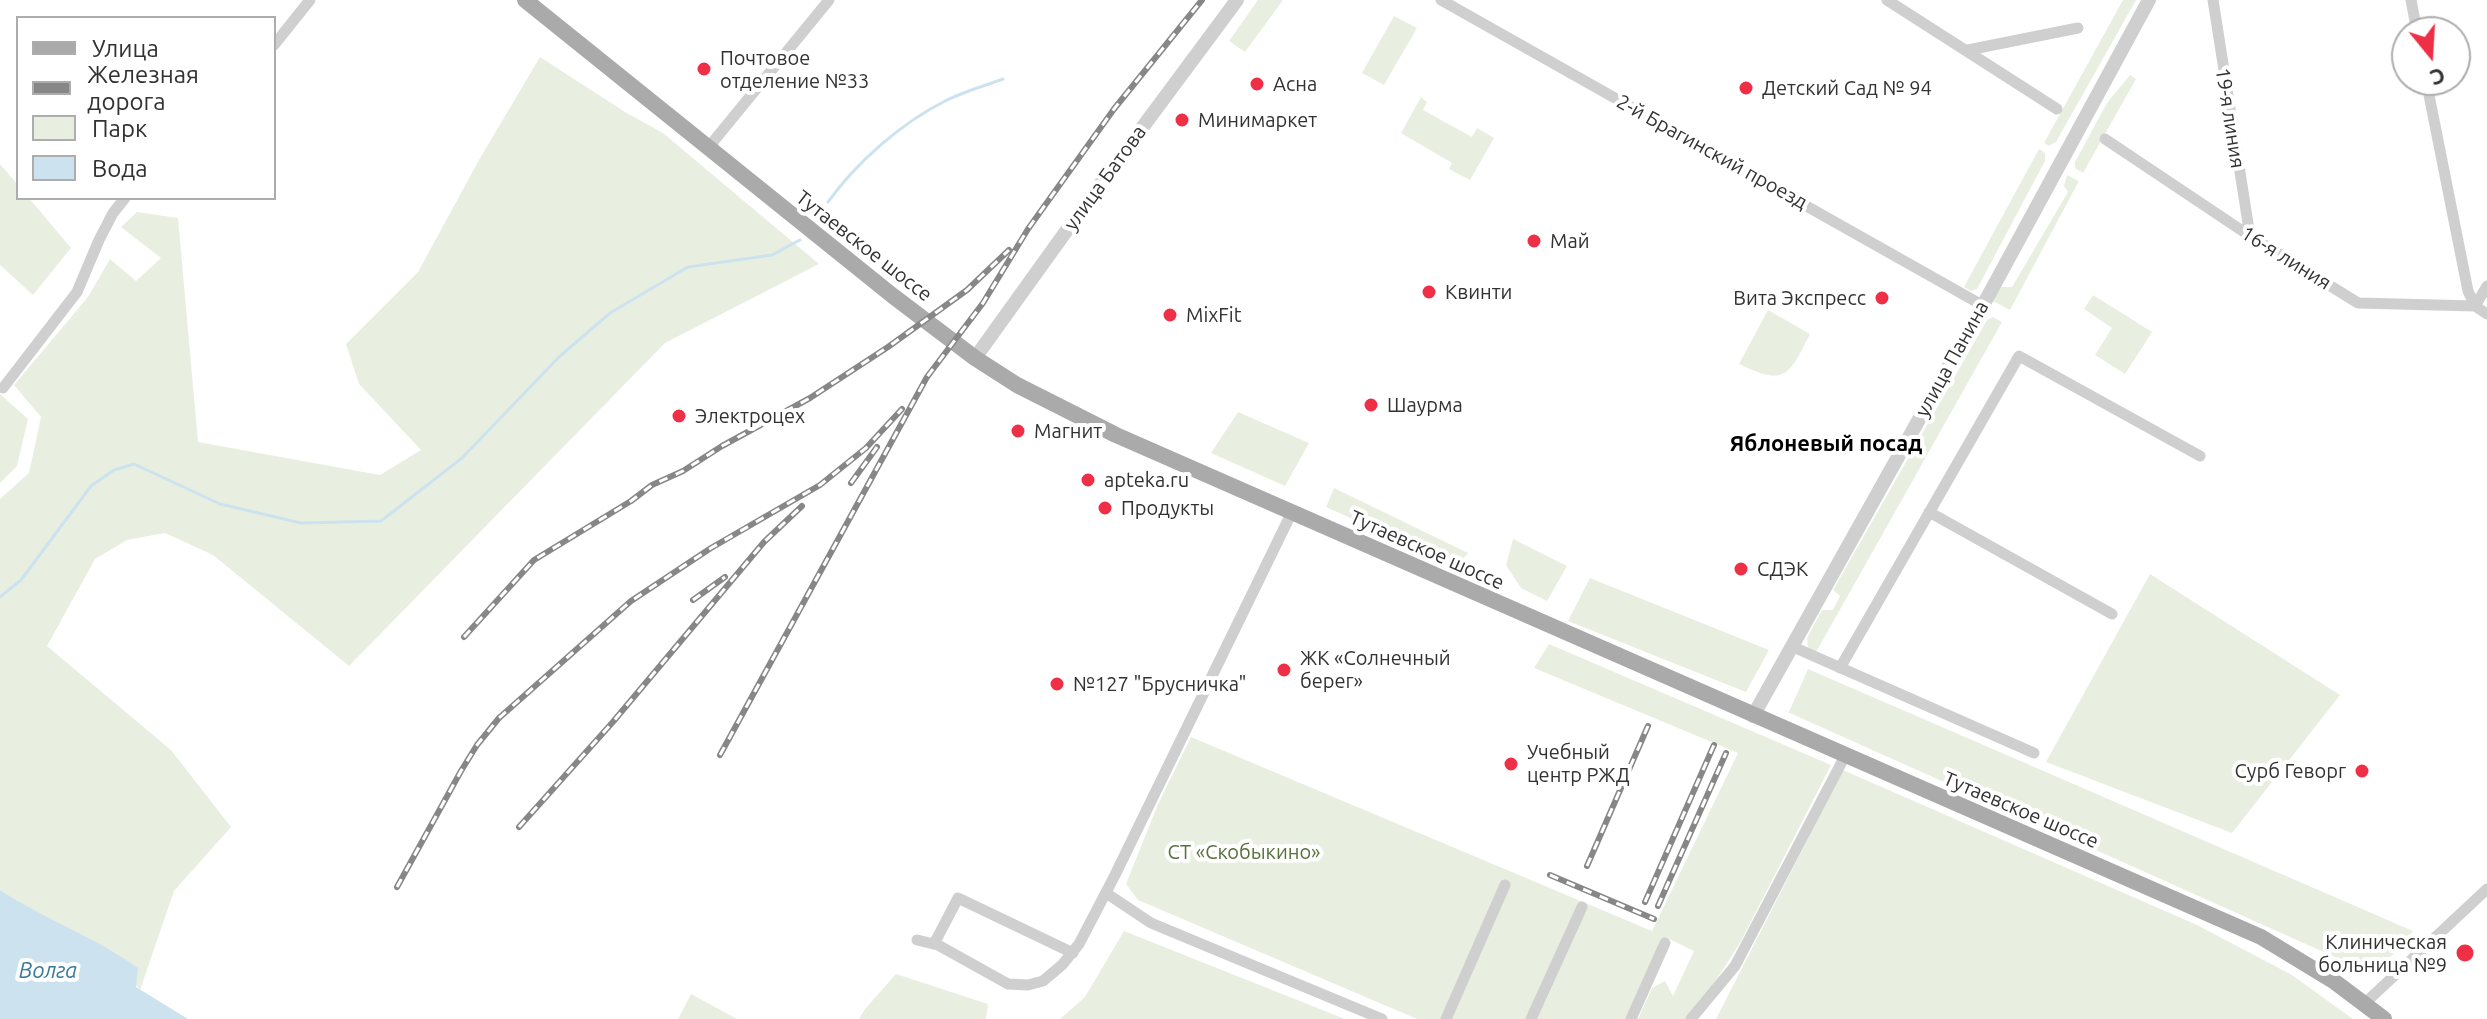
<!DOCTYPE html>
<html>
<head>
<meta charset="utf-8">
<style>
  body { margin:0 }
  #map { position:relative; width:2487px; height:1019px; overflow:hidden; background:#fff; font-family:Ubuntu,sans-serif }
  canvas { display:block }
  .legend { position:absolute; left:16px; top:16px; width:260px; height:184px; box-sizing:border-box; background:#fff; border:2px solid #adadad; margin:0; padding:10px 14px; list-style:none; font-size:24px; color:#323232 }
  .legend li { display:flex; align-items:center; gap:16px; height:40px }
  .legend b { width:40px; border:2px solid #adadad }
  .north { position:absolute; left:2391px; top:16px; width:80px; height:80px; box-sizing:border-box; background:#fff; border:2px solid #adadad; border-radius:50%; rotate:162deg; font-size:22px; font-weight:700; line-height:32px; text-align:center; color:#323232 }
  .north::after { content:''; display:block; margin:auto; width:28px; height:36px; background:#ee2f46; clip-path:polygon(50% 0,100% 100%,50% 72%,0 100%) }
</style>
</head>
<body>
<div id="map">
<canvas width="2487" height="1019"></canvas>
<ul class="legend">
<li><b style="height:10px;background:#aaa"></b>Улица</li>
<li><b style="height:10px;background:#878787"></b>Железная дорога</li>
<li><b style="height:22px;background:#e9efe0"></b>Парк</li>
<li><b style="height:22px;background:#cce3ef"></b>Вода</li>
</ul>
<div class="north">С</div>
</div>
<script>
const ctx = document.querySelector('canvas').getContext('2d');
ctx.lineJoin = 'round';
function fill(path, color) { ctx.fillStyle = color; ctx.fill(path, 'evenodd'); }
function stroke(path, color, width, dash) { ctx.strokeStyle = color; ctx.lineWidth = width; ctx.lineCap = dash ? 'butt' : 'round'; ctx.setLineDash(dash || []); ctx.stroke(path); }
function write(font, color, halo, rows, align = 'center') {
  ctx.font = font + ' Ubuntu,sans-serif'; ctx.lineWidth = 8; ctx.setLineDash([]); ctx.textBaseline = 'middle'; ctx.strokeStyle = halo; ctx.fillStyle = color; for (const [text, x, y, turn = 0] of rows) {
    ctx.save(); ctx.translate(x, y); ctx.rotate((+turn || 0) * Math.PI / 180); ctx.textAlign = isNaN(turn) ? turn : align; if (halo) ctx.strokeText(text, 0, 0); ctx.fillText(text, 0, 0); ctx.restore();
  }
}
const green = new Path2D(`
  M1258 0H1283L1245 52 1229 41Z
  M2123 0H2136L2056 142 2049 146 2044 143Z
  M1394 16 1417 28 1384 85 1362 73Z
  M540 57 625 112 663 133 819 264 665 343 349 666 213 555 165 533 127 540 95 559 47 646 171 750 231 827 174 891 140 990 135 984 0 890V499L29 473 41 417 14 385 88 297 110 259 136 281 161 258 121 227 137 212 178 218 198 442 380 475 421 450 359 384 346 344 418 272 479 160Z
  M2130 75 2136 79 2083 173 2075 168V162L2107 103Z
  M1421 97 1427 102 1423 110 1472 137 1477 128 1494 138 1470 180 1449 169 1452 163 1401 133Z
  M2039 149 2045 153V161L1977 289 1971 291 1964 287Z
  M0 164 18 185V198H29L71 248 33 295 0 265Z
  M2067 175 2079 181 2010 310 1991 300 1998 287H2012L2068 192 2064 186Z
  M2093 295 2152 332 2125 374 2095 355 2112 328 2084 309Z
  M1768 310 1810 334C1789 375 1786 387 1739 364Z
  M1993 317 2002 322 1815 654 1808 647 1807 638 1822 610H1833L1840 596 1833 590 1987 320Z
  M0 394 28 419 17 466 0 483Z
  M1238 412 1309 443 1285 486 1211 453Z
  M1334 488 1468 553 1457 566 1326 507Z
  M1513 539 1567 566 1547 601 1521 588 1506 565Z
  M2150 574 2340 695 2232 833 2046 762Z
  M1590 578 1769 650 1746 692 1568 621Z
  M1549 644 1831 765 1740 943 1691 1019H1638L1652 988 1665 981 1673 996 1694 951 1667 938 1631 1019H1417L1138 900 1126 884 1158 804 1191 737 1652 931 1738 753 1534 668Z
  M1808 669 2413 931 2375 975 1783 710 1789 712Z
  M1843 770 2197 925 2292 975 2353 1019H1716Z
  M1124 931 1345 1019H1060L1085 997Z
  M896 974 988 1004 986 1019H859L865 1009Z
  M691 994 737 1019H678Z`);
const water = new Path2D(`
  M0 890C44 919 95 937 138 968L136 987 188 1019H0Z`);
const stream = new Path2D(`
  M828 202C857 162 900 124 945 101 963 92 984 86 1003 79
  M0 597 21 580 91 486 114 470 134 464 220 504 301 523 381 521 462 458 559 357 610 313 688 267 772 255 800 240`);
const minor = new Path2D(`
  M1441 0 1982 305
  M1887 0 2057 109
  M2213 0 2250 236
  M2411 0 2417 32
  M274 45 310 0
  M1968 50 2078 28
  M2426 80 2468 291 2475 306
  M2105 139 2250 236 2358 303 2475 306 2487 314
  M708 148 829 0
  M2475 306 2487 286
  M3 388 77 292 99 240 113 213 125 198
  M1929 512 2112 614
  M1791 646 2034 753
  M1840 668 2019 356 2200 456
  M1106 893 1151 923 1382 1019
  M917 940 938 945 1008 984 1028 985 1043 981 1062 965 1079 944 1115 875 1292 512
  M934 944 958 898 1073 953
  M2365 1003 2487 889
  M1446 1019 1505 885
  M1531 1019 1582 907
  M1631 1019 1665 943
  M1691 1019 1735 966 1845 756`);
const tertiary = new Path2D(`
  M975 358 1090 198 1237 0
  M1753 716 1992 289 2149 0`);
const primary = new Path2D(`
  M525 0 893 296 975 358 1017 385 1116 435 2261 937 2335 982 2384 1019`);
const rail = new Path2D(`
  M851 483 877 447
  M693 600 725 577
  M464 637 534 560 631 501 652 485 683 471 722 446 810 398 888 347 967 290 1009 250
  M720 755 927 377 983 303 1028 229 1114 109 1202 0
  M519 827 612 723 764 542 802 506
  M1587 866 1648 726
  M1550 875 1654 919
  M397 887 461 771 477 745 499 718 631 601 711 548 820 485 866 448 902 409
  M1645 902 1714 745
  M1658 906 1726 753`);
const markers = [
  [704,69,8,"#ee2f46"],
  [1257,84,8,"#ee2f46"],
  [1746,88,8,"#ee2f46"],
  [1182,120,8,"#ee2f46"],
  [1534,241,8,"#ee2f46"],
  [1429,292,8,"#ee2f46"],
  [1882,298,8,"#ee2f46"],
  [1170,315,8,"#ee2f46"],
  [1371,405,8,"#ee2f46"],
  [679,416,8,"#ee2f46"],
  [1018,431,8,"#ee2f46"],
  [1088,480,8,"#ee2f46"],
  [1105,508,8,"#ee2f46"],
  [1741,569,8,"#ee2f46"],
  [1284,670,8,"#ee2f46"],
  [1057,684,8,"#ee2f46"],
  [1511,764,8,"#ee2f46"],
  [2362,771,8,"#ee2f46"],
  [2465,953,10,"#ee2f46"]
];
const poiNames = [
  ["Почтовое",720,58],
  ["отделение №33",720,81],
  ["Асна",1273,84],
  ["Детский Сад № 94",1762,88],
  ["Минимаркет",1198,120],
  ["Май",1550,241],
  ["Квинти",1445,292],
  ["Вита Экспресс",1866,298,"right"],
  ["MixFit",1186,315],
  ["Шаурма",1387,405],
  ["Электроцех",695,416],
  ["Магнит",1034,431],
  ["apteka.ru",1104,480],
  ["Продукты",1121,508],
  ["СДЭК",1757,569],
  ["ЖК «Солнечный",1300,658],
  ["берег»",1300,681],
  ["№127 \"Брусничка\"",1073,684],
  ["Учебный",1527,752],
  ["центр РЖД",1527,775],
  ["Сурб Геворг",2346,771,"right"],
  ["Клиническая",2447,942,"right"],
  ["больница №9",2447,965,"right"]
];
const streetNames = [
  ["19-я линия",2230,118,81],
  ["2-й Брагинский проезд",1712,152,29],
  ["улица Батова",1105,178,-54],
  ["Тутаевское шоссе",864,246,38],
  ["16-я линия",2286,258,32],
  ["улица Панина",1952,359,-61],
  ["Тутаевское шоссе",1427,550,24],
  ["Тутаевское шоссе",2021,810,23]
];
const parkNames = [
  ["СТ «Скобыкино»",1244,852]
];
const neighbourhoodNames = [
  ["Яблоневый посад",1826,444]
];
const waterNames = [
  ["Волга",48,971]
];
fill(green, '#e9efe0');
fill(water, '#cce3ef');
stroke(stream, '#cce3ef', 3);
stroke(minor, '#cfcfcf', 11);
stroke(tertiary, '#cfcfcf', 14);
stroke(primary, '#aaa', 16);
stroke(rail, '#878787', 6);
stroke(rail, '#fff', 3, [9]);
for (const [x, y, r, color] of markers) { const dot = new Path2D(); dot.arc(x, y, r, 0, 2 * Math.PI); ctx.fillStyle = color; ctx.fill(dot); stroke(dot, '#fff', 3); }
write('20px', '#323232', '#fff', poiNames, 'left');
write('20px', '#323232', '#fff', streetNames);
write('20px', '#57713c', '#fff', parkNames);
write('bold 22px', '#000', '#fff', neighbourhoodNames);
write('italic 22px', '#3a799a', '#fff', waterNames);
</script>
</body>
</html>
